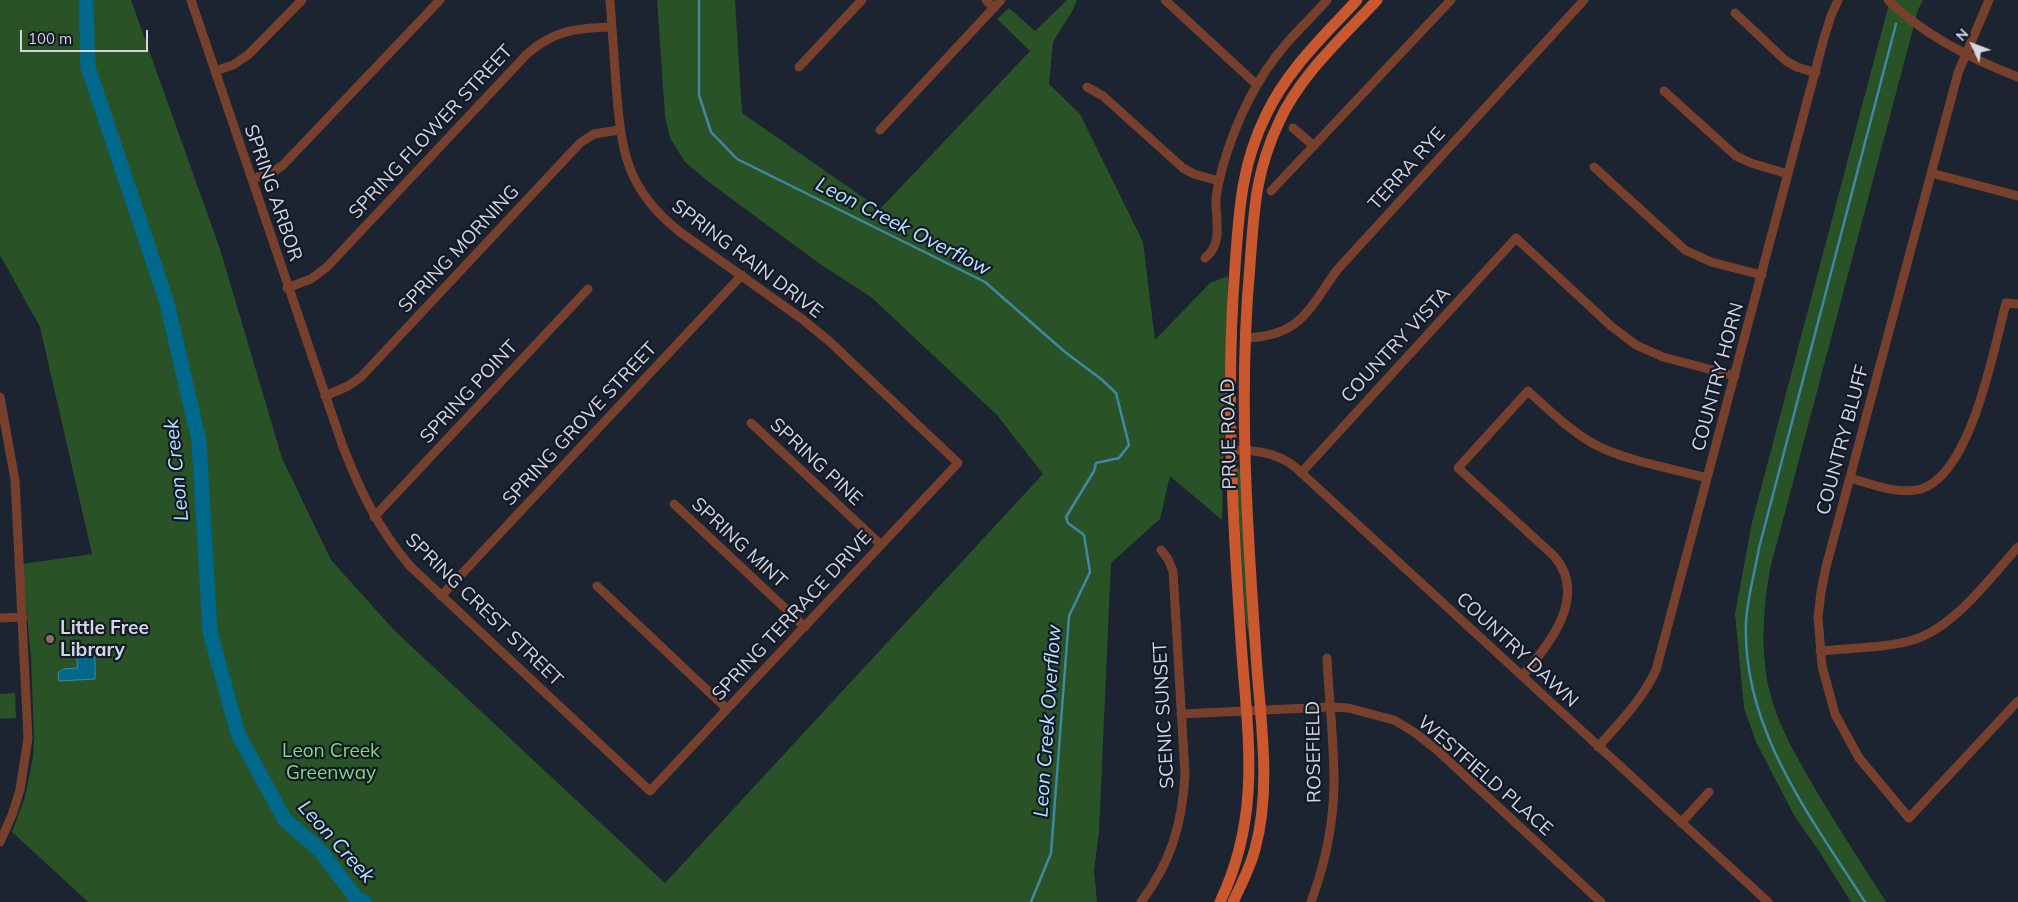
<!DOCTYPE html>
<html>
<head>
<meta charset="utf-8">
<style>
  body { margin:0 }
  #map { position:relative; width:2018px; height:902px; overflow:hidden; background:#1c2331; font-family:Mulish,sans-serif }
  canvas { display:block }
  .north { position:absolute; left:1948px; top:20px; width:50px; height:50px; -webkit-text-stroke:4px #131927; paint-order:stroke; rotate:313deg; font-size:14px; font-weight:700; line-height:20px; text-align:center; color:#d2d7e0 }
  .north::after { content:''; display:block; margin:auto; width:18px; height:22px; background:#d2d7e0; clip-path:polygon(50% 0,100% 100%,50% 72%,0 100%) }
  .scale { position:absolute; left:20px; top:30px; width:128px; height:22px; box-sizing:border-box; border:2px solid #d2d7e0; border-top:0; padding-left:6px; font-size:15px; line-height:18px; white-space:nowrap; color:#d2d7e0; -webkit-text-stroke:4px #131927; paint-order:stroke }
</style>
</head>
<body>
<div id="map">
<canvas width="2018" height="902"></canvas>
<div class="north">N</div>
<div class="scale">100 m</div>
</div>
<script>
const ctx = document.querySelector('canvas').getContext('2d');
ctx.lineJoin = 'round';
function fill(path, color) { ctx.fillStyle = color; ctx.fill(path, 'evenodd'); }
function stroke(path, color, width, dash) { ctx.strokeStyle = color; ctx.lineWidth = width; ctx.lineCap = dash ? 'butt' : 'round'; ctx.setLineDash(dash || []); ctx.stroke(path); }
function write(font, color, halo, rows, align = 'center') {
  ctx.font = font + ' Mulish,sans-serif'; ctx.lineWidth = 4.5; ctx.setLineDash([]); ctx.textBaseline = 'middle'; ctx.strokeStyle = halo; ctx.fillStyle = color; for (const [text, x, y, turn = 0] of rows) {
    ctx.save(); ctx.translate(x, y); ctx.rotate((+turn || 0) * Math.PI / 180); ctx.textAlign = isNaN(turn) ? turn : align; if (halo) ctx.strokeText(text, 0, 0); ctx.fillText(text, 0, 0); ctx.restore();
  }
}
const green = new Path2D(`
  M0 0H131L220 249 282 458 331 560 395 631 665 883 1043 474 997 415 871 297 820 264 710 183 685 162 670 138 665 116 657 0H735L742 113 880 209 1030 51 997 19 1009 8 1035 31 1067 0H1077L1073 10 1053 42 1049 84 1080 114 1143 242 1155 340 1210 283 1228 276 1222 520 1170 476 1160 519 1111 563 1099 832 1094 870 1097 902H88L12 832 25 797 33 757 34 738 31 657 22 564 92 554 40 327 0 255Z
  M1890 0H1923L1918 10 1770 569C1763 611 1760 651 1770 693 1777 720 1789 743 1802 766 1828 813 1858 857 1886 902H1851L1819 851 1795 817 1756 742 1744 708 1735 614 1752 522Z
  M1237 465 1240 470 1250 642 1245 616 1236 466Z
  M15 693 16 718 0 719V694Z`);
const water = new Path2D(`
  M77 650H95V679L59 681 58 673 63 669 77 668Z`);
const stream = new Path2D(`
  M699 0V95L711 132 737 159 985 282 1065 352 1101 379 1116 393 1129 445 1119 458 1096 463 1094 471 1066 517 1068 523 1084 535 1090 572 1069 616 1051 853 1031 902
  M1865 902C1811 817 1742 729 1746 623 1747 598 1755 572 1759 548L1896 24`);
const river = new Path2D(`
  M86 0 88 67 167 303 199 441 210 632 238 734 285 820 319 849 357 899 364 902`);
const minor = new Path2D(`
  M191 0 343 447C361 493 378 528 410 566L650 791 958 463 829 341 802 319 680 232C625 189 621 149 616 84 614 56 612 28 610 0
  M986 0 994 8
  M1165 0 1257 85
  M1888 0C1924 35 1971 59 2018 77
  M1989 0 1958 73 1826 567 1821 592 1818 617 1822 666 1835 714 1859 758 1909 818 2018 701
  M1735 13 1786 61 1797 67 1816 73
  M799 67 862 0
  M215 71 233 65 248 55 302 0
  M1087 87 1103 96 1183 168 1194 174 1219 181
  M1664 91 1736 156 1751 163 1788 174
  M1293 128 1314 146
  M880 130 1001 0
  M1594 167 1685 250 1711 262 1762 275
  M1931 173 2018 196
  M252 179 273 172 283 165 440 0
  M1271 191 1451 0
  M1205 258C1224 243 1215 220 1216 198 1217 188 1220 178 1222 169 1235 123 1255 80 1286 44 1299 29 1314 15 1327 0
  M287 288 311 279 327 267 527 54C554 30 577 28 612 27
  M1245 338C1301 336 1308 310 1337 270L1584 0
  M325 396 348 386 361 377 580 143 594 134 619 130
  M0 397 15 480 28 738 20 790 12 815 0 842
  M751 423 881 545
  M1231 450C1253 450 1277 452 1295 467L1768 902
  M1301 473 1516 238 1611 326 1636 345 1663 357 1735 376
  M1850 478C1872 484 1897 495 1921 489 1971 474 1994 349 2006 303L2018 304
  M674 504 805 627
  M374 517 588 289
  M597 586 727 709
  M441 596 742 275
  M0 618 23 617
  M1820 651C1848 648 1890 648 1916 639 1955 626 1990 578 2018 547
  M1522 676C1549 645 1589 596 1554 556L1458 468 1528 391C1549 410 1569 430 1594 444 1625 461 1672 468 1707 478
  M1181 714 1330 707 1348 708 1394 720 1414 732 1437 750 1601 902
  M1598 747C1620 722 1642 700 1656 670L1824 38 1831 16 1838 0
  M1681 823 1709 792
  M1141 902C1171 862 1182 825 1185 775L1173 571 1168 559 1161 550
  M1311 902C1325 864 1334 822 1334 781 1334 741 1329 699 1327 658`);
const major = new Path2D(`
  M1220 902C1260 818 1249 745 1242 655 1233 526 1225 396 1235 267 1239 212 1241 165 1266 115 1287 70 1324 36 1357 0
  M1233 902C1241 885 1250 868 1255 849 1272 787 1260 718 1256 655 1247 525 1238 395 1250 265 1254 211 1255 173 1279 122 1300 75 1343 37 1377 0`);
const markers = [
  [50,639,5,"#8d6e63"]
];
const streetNames = [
  ["SPRING FLOWER STREET",431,132,-47],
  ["TERRA RYE",1407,169,-48],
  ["SPRING ARBOR",273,193,71],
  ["SPRING MORNING",459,249,-47],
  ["SPRING RAIN DRIVE",747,259,37],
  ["COUNTRY VISTA",1396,345,-47],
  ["COUNTRY HORN",1718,377,-75],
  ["SPRING POINT",469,392,-47],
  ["SPRING GROVE STREET",580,424,-47],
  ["PRUE ROAD",1229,434,-91],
  ["COUNTRY BLUFF",1843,440,-75],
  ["SPRING PINE",816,462,43],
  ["SPRING MINT",739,543,43],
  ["SPRING CREST STREET",484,610,44],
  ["SPRING TERRACE DRIVE",792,616,-47],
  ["COUNTRY DAWN",1517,650,43],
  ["SCENIC SUNSET",1164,715,-93],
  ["ROSEFIELD",1314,752,-91],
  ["WESTFIELD PLACE",1485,776,41]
];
const poiNames = [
  ["Little Free",60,628],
  ["Library",60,650]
];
const parkNames = [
  ["Leon Creek",331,751],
  ["Greenway",331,773]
];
const waterNames = [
  ["Leon Creek Overflow",903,227,27],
  ["Leon Creek",177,470,-96],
  ["Leon Creek Overflow",1048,721,-86],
  ["Leon Creek",336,842,48]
];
fill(green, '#295226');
fill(water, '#00688b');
stroke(water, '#3f89a4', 1);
stroke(stream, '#3f89a4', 2.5);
stroke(river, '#00688b', 15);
stroke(minor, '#77402d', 9);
stroke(major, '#c9582f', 11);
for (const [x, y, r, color] of markers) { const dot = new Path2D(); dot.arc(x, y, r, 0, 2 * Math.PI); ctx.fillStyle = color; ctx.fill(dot); stroke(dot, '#131927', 2); }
write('19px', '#d2d7e0', '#131927', streetNames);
write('bold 19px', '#d2d7e0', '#131927', poiNames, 'left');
write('19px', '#82d87b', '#131927', parkNames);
write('italic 20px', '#b5e6ff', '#131927', waterNames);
</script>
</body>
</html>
